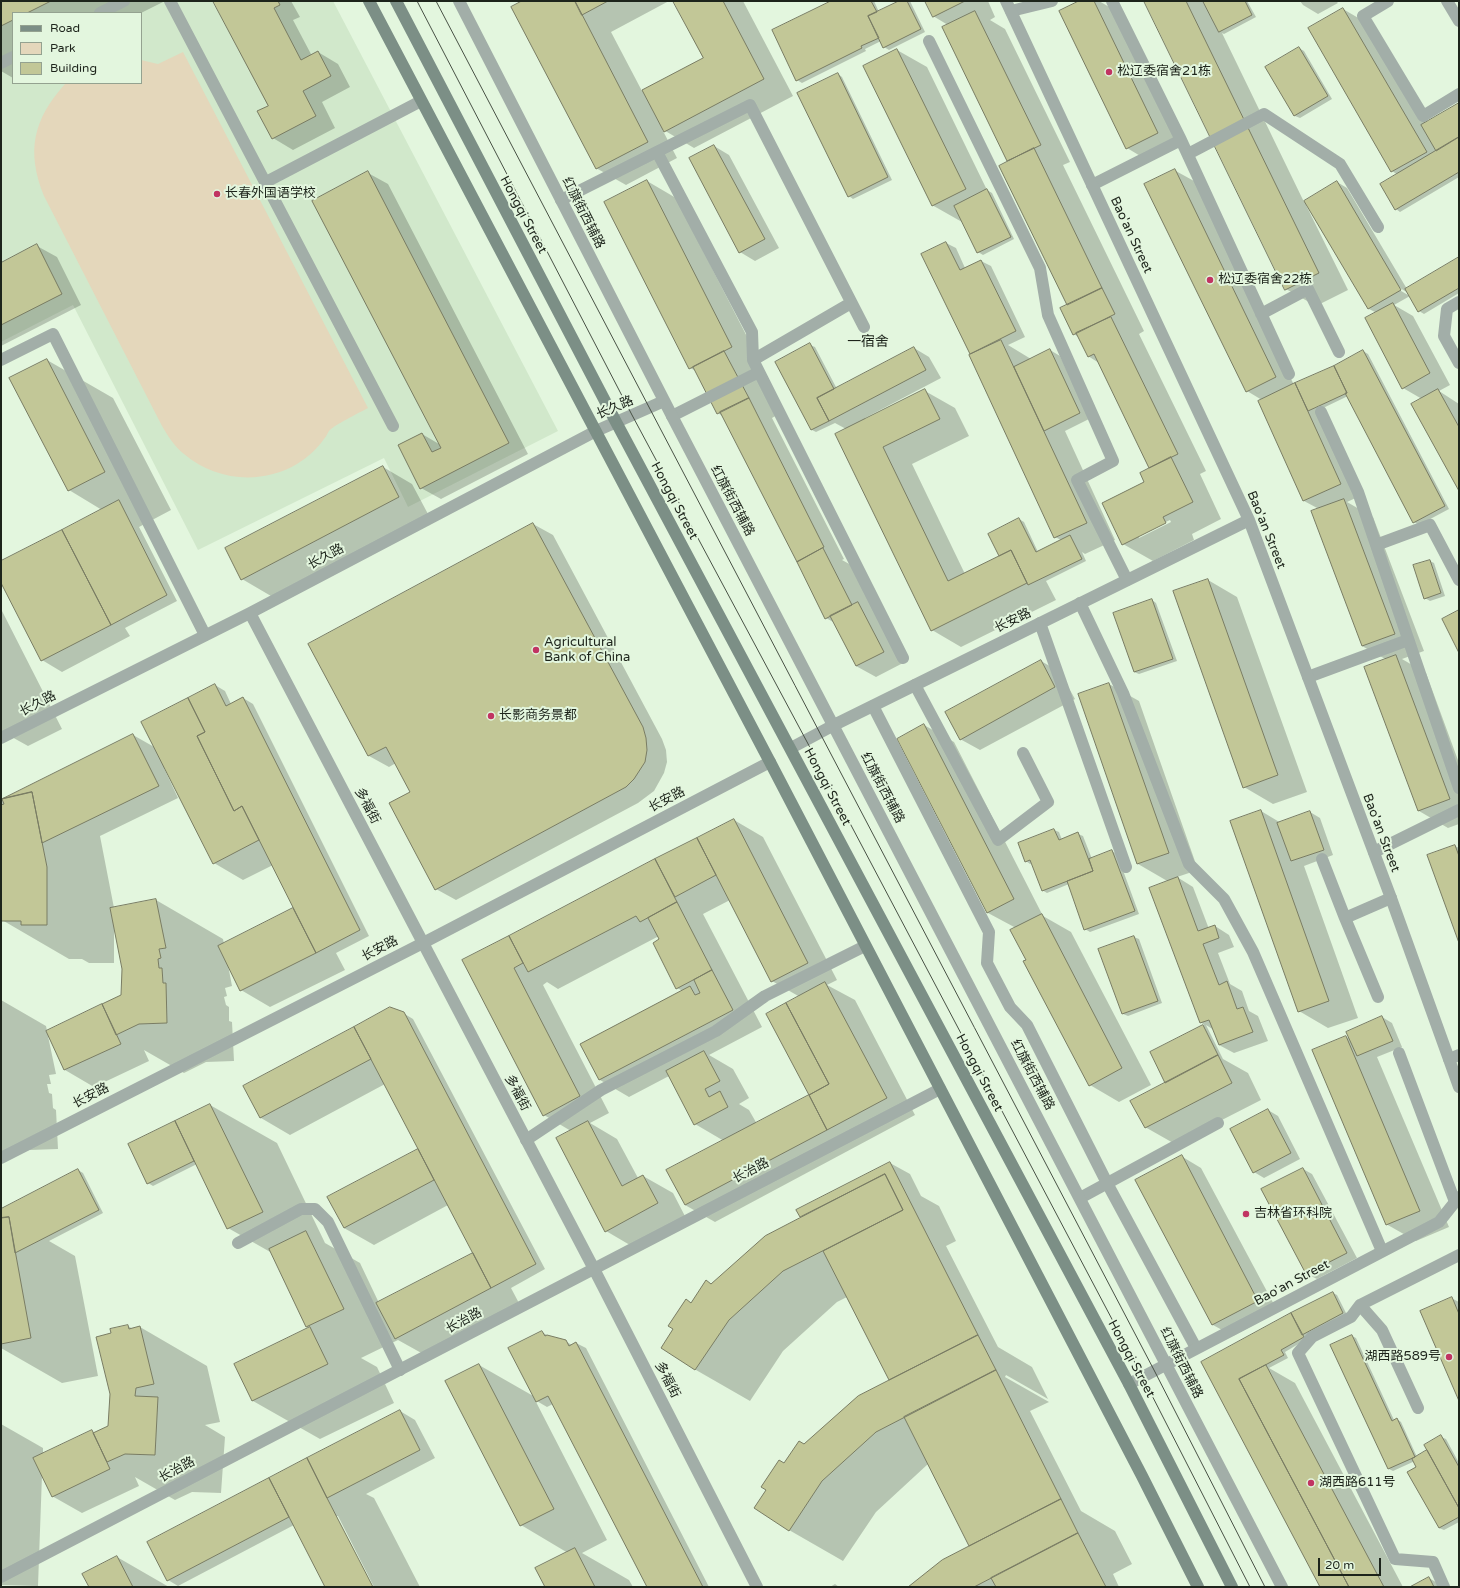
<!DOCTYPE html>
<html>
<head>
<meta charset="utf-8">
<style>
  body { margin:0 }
  #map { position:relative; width:1460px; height:1588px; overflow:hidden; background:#e3f6de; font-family:"Varela Round",sans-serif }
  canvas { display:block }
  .frame { position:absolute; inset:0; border:2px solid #1d241b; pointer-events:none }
  .legend { position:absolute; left:12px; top:12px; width:130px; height:72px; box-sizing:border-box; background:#e3f6de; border:1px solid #94a290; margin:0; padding:5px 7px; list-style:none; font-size:12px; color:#1d241b }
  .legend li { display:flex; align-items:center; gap:8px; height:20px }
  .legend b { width:20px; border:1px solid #94a290 }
  .scale { position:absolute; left:1318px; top:1558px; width:63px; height:18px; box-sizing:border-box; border:2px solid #1d241b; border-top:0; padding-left:5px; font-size:12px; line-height:14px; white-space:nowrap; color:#1d241b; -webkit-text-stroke:3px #e3f6de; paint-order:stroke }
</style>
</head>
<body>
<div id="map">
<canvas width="1460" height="1588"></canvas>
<div class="frame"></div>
<ul class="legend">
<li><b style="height:5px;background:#7c8f86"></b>Road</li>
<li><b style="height:11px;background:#e4d7bb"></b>Park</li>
<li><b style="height:11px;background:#c2c797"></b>Building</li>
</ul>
<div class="scale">20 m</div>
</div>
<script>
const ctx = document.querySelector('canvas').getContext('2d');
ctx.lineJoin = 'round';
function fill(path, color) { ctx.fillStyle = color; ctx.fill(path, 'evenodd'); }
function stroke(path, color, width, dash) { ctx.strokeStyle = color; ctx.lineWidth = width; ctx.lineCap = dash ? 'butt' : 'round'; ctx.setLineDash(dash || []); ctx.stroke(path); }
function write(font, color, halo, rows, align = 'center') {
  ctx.font = font + ' "Varela Round","Noto Sans SC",sans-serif'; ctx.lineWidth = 4; ctx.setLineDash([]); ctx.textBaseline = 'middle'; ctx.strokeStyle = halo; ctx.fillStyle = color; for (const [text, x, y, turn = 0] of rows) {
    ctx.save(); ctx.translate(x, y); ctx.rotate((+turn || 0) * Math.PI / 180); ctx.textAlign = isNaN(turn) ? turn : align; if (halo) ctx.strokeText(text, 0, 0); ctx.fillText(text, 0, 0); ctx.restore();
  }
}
const built = new Path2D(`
  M1 1H333L558 431 408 507 384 458 198 550 73 305 1 342ZM13 13H141V83H13Z`);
const green = new Path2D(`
  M183 52 368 408C359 413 334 425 329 431 327 434 326 437 324 439 317 449 307 458 297 464 261 485 216 481 184 454 174 446 168 436 162 426L44 196C26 151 33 120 65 84L141 83V60L158 64Z`);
const shadow = new Path2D(`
  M1 1H165L141 13H13V78L1 71Z
  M215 1H291L300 17 293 20 312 56 318 52 338 64 350 87 322 102 335 128 293 150 273 138 269 106Z
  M524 1H669L611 32 642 91 704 59 674 1H743L793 96 694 148 662 129 677 158 626 185 596 168Z
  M833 1H874L879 12 901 1H910L925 32 889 50 884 47 881 41 865 49 866 51 802 83 797 80Z
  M926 1H988L995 17 990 20 1005 29 1070 162 1063 165 1144 331 1139 334 1206 471 1200 474 1221 519 1192 534 1194 540 1153 561 1123 544 1151 469 1099 363 1088 356 1080 338 1074 334 1068 306 1009 162 944 28 948 25 933 16ZM1170 520 1171 522 1139 538V535Z
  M1081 1H1099L1111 8 1178 144 1147 160 1127 148Z
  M1146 1H1247L1256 17 1224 34 1222 33 1304 202 1337 182 1347 188 1407 289 1459 259V293L1424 314 1419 311 1410 296 1394 305 1413 316 1450 385 1439 391 1459 404V489L1422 399 1403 388 1377 313 1369 309 1307 204 1306 205 1348 290 1316 306 1286 289ZM1397 286 1408 293V295L1396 288Z
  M1300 1H1336L1338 3 1318 14 1303 5Z
  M1343 9 1372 26 1428 122 1459 104V177L1400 212 1396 209 1398 175 1392 171Z
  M1299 48 1304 51 1332 99 1300 118 1295 116 1267 68Z
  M897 50 927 67 987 190 992 193 1014 239 983 255 978 252 963 221 962 222 932 205Z
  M838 74 842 77 892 180 853 199 849 196Z
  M714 146 729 155 779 248 755 261 740 252Z
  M1174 170 1194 181 1294 385 1334 366 1363 351 1368 354 1449 509 1419 525 1414 522 1348 396 1321 409 1360 496 1347 502 1373 517 1424 651 1402 659 1426 673 1459 763V824L1448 828 1419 811 1365 668 1387 660 1362 646 1319 509 1304 501 1259 401 1262 400 1247 391Z
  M368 173 388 184 528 454 441 499 421 488 422 434 439 444Z
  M647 181 676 198 761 364 777 415 772 418 844 559 842 560 853 566 903 663 876 677 856 666 835 623 826 618 724 417 718 413 696 371 690 368Z
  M946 243 956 248 965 268 981 261 991 266 1025 337 1008 345 1031 359 1050 350 1060 356 1089 419 1065 431 1115 540 1085 554 1082 552 1086 561 1046 581 1056 600 961 647 932 630 846 429 835 423 816 432 812 430 776 362 810 345 815 347 837 389 914 348 929 357 941 378 865 418 866 420 925 391 955 408 969 436 912 464 965 574 1001 556 1019 519 1024 522 1038 552 1061 540 1055 537 973 354 970 353Z
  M37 246 57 257 81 305 1 346V264Z
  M47 360 113 398 171 510 139 527 177 601 125 628 130 636 62 672 42 660 1 581V562L102 510 69 490Z
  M383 467 412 484 428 514 271 596 242 579Z
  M533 524 553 535 662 739 666 750 667 762 664 773 654 791 638 803 456 900 436 889 411 792 396 763 389 767 369 756Z
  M1430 561 1434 563 1445 596 1430 601 1425 598Z
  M1208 580 1237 597 1307 792 1273 804 1244 787Z
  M1152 600 1156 603 1177 661 1139 674 1134 672Z
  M1 609 62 729 28 746 1 731Z
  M1041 661 1060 672 1075 699 980 750 960 739Z
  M1109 684 1139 701 1198 870 1177 877 1193 887 1209 929 1215 926 1229 935 1234 947 1218 953 1230 984 1242 991 1249 1011 1258 1016 1268 1041 1234 1053 1219 1045 1214 1030 1206 1025 1223 1059 1248 1073 1261 1100 1175 1144 1145 1127 1167 1083 1151 1052 1204 1025 1201 1022 1169 882 1138 864 1079 695Z
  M215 685 225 691 231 704 243 698 253 704 369 936 336 953 345 970 270 1007 241 990 228 965 232 986 225 988 227 996 224 997 226 1005 229 1007V1021L232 1022 234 1061 206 1062 184 1073 144 1050 149 1061 94 1087 65 1070 48 1036 56 1074 49 1075 51 1084H47L49 1093 52 1094 53 1108 56 1110 58 1149 30 1150 1 1153V1000L46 1026 47 1031 122 996 123 969 114 925V963H89L82 959H69L2 920 1 905V800L133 735 156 748ZM165 767 214 863 243 880 273 865 296 910 293 909 224 944 223 939 156 900 114 908 100 836 178 798 164 768Z
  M924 725 954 742 1043 916 1071 932 1151 1085 1119 1102 1090 1085 1027 960 1016 928 988 913 898 739Z
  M1261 811 1281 823 1310 812 1320 818 1333 855 1304 866 1358 1018 1328 1028 1299 1011Z
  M734 820 763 837 837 980 827 985 855 1000 915 1115 715 1222 685 1205 724 1141 695 1124 669 1076 629 1097 600 1080 581 1044 683 991 677 988 659 936 558 989 547 982 543 985 609 1113 590 1123 617 1139 638 1178 643 1176 673 1193 687 1220 635 1248 606 1231 571 1131 544 1115 464 960ZM730 900 772 981 800 997 810 1095 757 1124 749 1110 739 1104 749 1098 733 1069 709 1055 762 1027 703 914Z
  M1054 830 1059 832 1062 840 1078 834 1083 836 1092 859 1112 851 1117 854 1139 914 1090 932 1085 929 1069 884 1047 893 1042 890 1032 863 1030 864 1026 861Z
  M1455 846 1459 848V941Z
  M1134 937 1139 939 1162 1003 1128 1016 1123 1014 1100 950Z
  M403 1013 413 1019 545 1269 511 1288 520 1305 425 1355 398 1340 361 1358 377 1367 394 1403 320 1439 253 1401 236 1365 310 1328 307 1327 272 1253 228 1228 197 1164 153 1186 148 1183 129 1144 210 1105 277 1143 325 1243 360 1263 379 1303 474 1253 448 1205 374 1245 344 1228 418 1150 420 1151 385 1084 290 1135 261 1118 244 1086Z
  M1382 1017 1392 1023 1402 1047 1377 1057 1449 1227 1416 1241 1386 1224 1346 1037 1351 1039Z
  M1268 1110 1278 1116 1300 1159 1264 1178 1254 1172Z
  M1181 1156 1201 1168 1278 1312 1233 1336 1213 1325 1136 1180Z
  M890 1163 910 1174 921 1196 939 1206 956 1241 946 1246 998 1347 1032 1367 1048 1399 1006 1375 1005 1377 1049 1402 1030 1411 1081 1511 1115 1531 1132 1564 1113 1574 1119 1587H909L970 1546 928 1464 876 1512 843 1561 789 1530 805 1445 890 1381 847 1297 837 1302 783 1351 750 1401 696 1370 663 1347 691 1304 712 1285 802 1217 797 1210Z
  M1303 1169 1312 1174 1357 1258 1317 1279 1307 1274 1263 1190Z
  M78 1170 83 1173 103 1213 49 1241 75 1256 98 1376 62 1383 1 1348V1210Z
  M1333 1293 1337 1295 1347 1315 1285 1352 1288 1358 1269 1368 1295 1383 1403 1587H1321L1202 1362Z
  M1451 1298 1459 1302V1398Z
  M128 1326 133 1329 140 1327 207 1366 220 1422 205 1425 225 1437 221 1493 192 1492 175 1500 135 1477 139 1486 82 1513 52 1496 42 1475 38 1586 1 1585V1424L43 1448V1455L92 1432 95 1434 109 1427 112 1334Z
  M542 1332 550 1337 565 1341 572 1345 576 1343 586 1348 709 1587H648L553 1404 547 1407 535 1400 607 1540 582 1553 629 1580 633 1587H546L568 1553 521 1525 479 1365 535 1397Z
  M1352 1336 1356 1338 1394 1420 1397 1419 1401 1422 1417 1457 1429 1451 1441 1437 1446 1439 1459 1463V1522L1444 1530 1439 1528 1415 1461 1393 1471 1389 1469Z
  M400 1411 415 1420 435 1458 366 1494 374 1498 420 1587H374L338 1516H335L372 1587H326L294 1525 178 1586 168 1580 149 1542Z
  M117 1557 169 1587H90Z
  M1429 1578 1444 1587H1412Z
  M835 1584 839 1587H830Z`);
const building = new Path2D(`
  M1 1H51L27 13H13V20L1 26Z
  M213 1H278L280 5 274 8 301 60 318 51 331 76 303 91 316 116 272 139 257 111 268 106Z
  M522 1H575L648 142 596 169 511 7Z
  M575 1H608L582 15Z
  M673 1H723L764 79 664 132 642 90 703 58Z
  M831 1H871L877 12 868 16 879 38 861 46 862 48 796 81 772 30Z
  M899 1H907L921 29 883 48 868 16Z
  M925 1H965L933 17Z
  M1079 1H1094L1158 133 1126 149 1059 11Z
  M1144 1H1186L1319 273 1285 290Z
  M1203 1H1245L1252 15 1219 32Z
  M1343 8 1427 152 1391 172 1308 28Z
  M975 11 1041 145 1007 161 942 27Z
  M1299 47 1328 96 1294 116 1265 67Z
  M897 49 966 189 932 206 863 66Z
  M838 73 888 177 848 197 797 93Z
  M1459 103V137L1436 151 1421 125Z
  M1459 137V172L1395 210 1380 184Z
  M714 145 765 239 739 253 689 158Z
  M1034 148 1102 288 1067 305 999 166Z
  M1175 169 1276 377 1246 392 1144 184Z
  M368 171 509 443 420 489 398 445 422 433 432 452 441 448 312 201Z
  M647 180 732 347 689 369 604 202Z
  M1337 181 1401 290 1368 309 1304 201Z
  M987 189 1011 237 977 253 954 206Z
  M946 242 960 270 981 260 1016 331 970 354 921 254Z
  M37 244 62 294 1 325V263Z
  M1459 257V288L1418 312 1405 289Z
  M1102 288 1115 314 1073 335 1060 308Z
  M1393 303 1430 373 1402 389 1365 318Z
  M1111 317 1178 454 1149 468 1094 354 1088 357 1076 333Z
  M1001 340 1087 523 1054 538 969 355Z
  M810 343 834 389 817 398 829 421 811 430 775 362Z
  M914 347 926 370 829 421 817 398Z
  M1050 349 1080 413 1044 431 1014 367Z
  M1363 350 1445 506 1413 523 1345 393H1347L1334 366Z
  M724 351 749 398 717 414 693 367Z
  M47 359 105 472 68 491 9 378Z
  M1334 366 1347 393 1308 411 1295 383Z
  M1295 383 1341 484 1303 501 1258 401Z
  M925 389 940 419 883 447 948 581 1011 550 1027 583 931 631 835 434Z
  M1438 389 1459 427V491L1411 404Z
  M749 398 824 547 797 562 720 412Z
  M1171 457 1193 502 1163 517 1166 523 1122 545 1102 503 1144 482 1140 473Z
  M383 466 399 497 241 580 225 548Z
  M1344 499 1395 634 1362 646 1311 511Z
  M119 500 167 595 111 625 62 530Z
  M1019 518 1036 552 1070 535 1082 559 1028 585 1011 550 999 556 988 534Z
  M533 523 643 727 646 738 647 750 645 762 634 779 626 787 435 890 389 803 410 792 386 747 368 756 308 644Z
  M62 530 111 625 41 661 1 583V561Z
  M823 548 852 605 825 619 797 562Z
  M1430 560 1441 593 1424 599 1413 565Z
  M1208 579 1278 775 1243 788 1173 591Z
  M1152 599 1173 659 1134 672 1113 613Z
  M858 602 884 652 856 666 830 616Z
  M1459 610V653L1442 619Z
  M1396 655 1450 799 1418 811 1364 667Z
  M1041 660 1055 687 960 740 945 712Z
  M1109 683 1169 853 1137 864 1078 694Z
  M215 684 226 706 243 697 360 930 316 953 242 806 234 811 197 736 205 732 188 698Z
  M188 698 205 732 197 736 234 811 242 806 259 840 213 864 141 722Z
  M924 724 1014 899 987 913 897 739Z
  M133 734 159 786 42 843 32 792 2 799Z
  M32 792 47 867V925H21V921H1V805L4 804 2 799Z
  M1261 810 1329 1001 1298 1012 1230 821Z
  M1310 811 1324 850 1291 861 1277 823Z
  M734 819 808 963 771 982 697 838Z
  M1054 829 1059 840 1078 832 1093 871 1042 891 1030 860 1025 862 1018 843Z
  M697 838 716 875 675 897 655 859Z
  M1455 845 1459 856V943L1427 855Z
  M1112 850 1135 911 1084 930 1067 881 1093 871 1089 859Z
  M655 859 677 902 640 922 636 916 528 972 509 936Z
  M1178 877 1198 931 1215 925 1219 938 1203 944 1219 985 1227 981 1237 1009 1243 1007 1253 1032 1219 1045 1209 1020 1200 1023 1149 888Z
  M156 899 166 948 159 949 161 958 158 959 159 968H162L163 983H166L167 1023 139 1024 116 1035 102 1004 121 995 122 969 110 908Z
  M677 902 712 970 676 989 653 943 659 939 648 918Z
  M293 908 316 953 240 991 218 946Z
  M1042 914 1122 1068 1089 1086 1023 961 1026 960 1010 930Z
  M509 936 523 963 514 968 580 1096 543 1116 462 960Z
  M1134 936 1158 1001 1122 1014 1098 949Z
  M712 970 733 1010 599 1080 580 1044 690 986 695 995 700 993 694 980Z
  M825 982 887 1098 827 1130 809 1095 829 1084 786 1003Z
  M786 1003 829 1084 809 1095 766 1014Z
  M102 1004 121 1044 64 1070 46 1031Z
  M390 1007 404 1012 536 1264 491 1288 354 1027Z
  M1382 1016 1393 1041 1357 1056 1346 1032Z
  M1203 1025 1218 1055 1165 1083 1150 1052Z
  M354 1027 371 1059 260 1118 243 1086Z
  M1346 1036 1420 1211 1386 1225 1312 1050Z
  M704 1051 720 1081 705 1089 709 1097 720 1091 728 1107 694 1125 666 1071Z
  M1218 1055 1232 1083 1145 1128 1130 1101Z
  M809 1095 827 1130 685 1205 666 1170Z
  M210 1104 263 1212 227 1229 175 1121Z
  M1268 1109 1291 1153 1253 1173 1230 1129Z
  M175 1121 194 1161 147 1184 128 1144Z
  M588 1121 622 1186 643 1175 658 1203 605 1232 556 1138Z
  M418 1149 434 1180 344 1228 327 1197Z
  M1182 1155 1258 1301 1212 1325 1135 1180Z
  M890 1162 978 1335 889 1380 823 1251 903 1210 885 1174 800 1217 796 1210Z
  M1303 1168 1347 1253 1306 1274 1261 1189Z
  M78 1169 99 1210 15 1253 9 1217 1 1218V1209Z
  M885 1174 903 1210 783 1271 729 1320 695 1370 661 1348 673 1329 668 1326 686 1299 691 1303 706 1280 711 1284 765 1236Z
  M9 1217 31 1338 1 1344V1218Z
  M306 1231 344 1309 306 1327 269 1249Z
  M473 1253 491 1288 395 1339 376 1303Z
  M1333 1292 1343 1313 1302 1335 1291 1313Z
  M1452 1297 1459 1314V1401L1420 1311Z
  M1291 1313 1304 1337 1281 1350 1284 1355 1239 1379 1349 1587H1320L1201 1362Z
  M128 1325 129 1329 140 1326 154 1384 136 1388 135 1396 158 1397 155 1455 125 1454 107 1462 93 1433 108 1426 110 1394 96 1337 111 1333 110 1329Z
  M310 1327 328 1364 252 1401 234 1364Z
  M542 1331 545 1336 547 1335 566 1340 569 1346 576 1342 703 1587H647L548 1396 536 1402 508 1348Z
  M978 1335 996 1370 876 1432 822 1481 789 1531 754 1508 766 1490 761 1487 779 1460 784 1463 799 1441 804 1444 858 1396Z
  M1352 1335 1392 1421 1397 1418 1415 1457 1388 1469 1330 1345Z
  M479 1364 554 1509 520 1526 445 1381Z
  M1266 1365 1384 1587H1349L1239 1379Z
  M996 1370 1061 1499 969 1546 904 1417Z
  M400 1410 420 1450 327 1498 307 1458Z
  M92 1430 110 1469 52 1497 33 1458Z
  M1441 1435 1459 1467V1508L1424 1445Z
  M1427 1450 1459 1508V1517L1439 1528 1407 1472 1416 1467 1412 1459Z
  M307 1458 327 1498 373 1587H325L269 1478Z
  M269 1478 289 1517 167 1581 147 1542Z
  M1061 1499 1078 1533 974 1587H908L942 1560Z
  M1078 1533 1106 1587H996L991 1578Z
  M575 1548 595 1587H545L535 1568Z
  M117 1556 133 1587H89L82 1574Z
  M1429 1577 1434 1587H1410Z`);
const service = new Path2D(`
  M170 1 393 426
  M1112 1 1181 140 1289 374
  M1388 1 1363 16 1423 116 1459 94
  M1447 1 1459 21
  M1011 11 1052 1
  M100 13 124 1
  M929 41 1040 268 1048 315 1113 461 1077 480 1127 580
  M1 63 13 57
  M657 152 752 332 753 360 903 658
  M1188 154 1264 114 1340 164 1378 227
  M266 182 421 101
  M1092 185 1181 140
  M561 200 750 105 864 327
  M1459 302 1447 309 1444 336 1459 363
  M1261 314 1308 289 1339 352
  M1 360 53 334 205 635
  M753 360 851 303
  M1321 412 1358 492 1459 788
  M672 416 759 372
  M1376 545 1430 525 1459 580
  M1080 603 1123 693 1189 864 1224 899 1253 952 1382 1251
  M1040 623 1126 867
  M1308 677 1408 640
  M915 685 998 840 1048 802 1023 753
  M873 706 989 932 987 963 1010 1007 1027 1025 1107 1183 1196 1348
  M1322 859 1345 918
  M1378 997 1345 918 1391 898
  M1399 1053 1455 1202
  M1449 1059 1459 1055
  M526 1140 601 1090 716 1031 765 996 865 946
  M1080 1198 1218 1123
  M238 1243 301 1209H315L328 1222 400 1370
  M1360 1305 1382 1330 1418 1408
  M1444 1587 1433 1562 1395 1559 1298 1353 1312 1337 1351 1317 1360 1305 1459 1255`);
const minor = new Path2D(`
  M1374 852 1459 810`);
const tertiary = new Path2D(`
  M459 1 672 416 1282 1587
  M1006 1 1249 520 1391 898 1459 1087
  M250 613 594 1269 757 1587
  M1 738 250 613 596 431 664 401
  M791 748 834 725 1249 520
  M1 1158 423 943 770 762
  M1129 1384 1439 1222 1459 1197
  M1 1577 940 1089`);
const secondary = new Path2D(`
  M369 1 770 762 1142 1476 1198 1587
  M396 1 616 422 1129 1384 1232 1587`);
const tram = new Path2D(`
  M417 1 632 415 806 740 1142 1376 1250 1587
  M436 1 1154 1370 1265 1587`);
const markers = [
  [1109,72,4,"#c13462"],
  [217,194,4,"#c13462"],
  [1210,280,4,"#c13462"],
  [536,650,4,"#c13462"],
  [491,716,4,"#c13462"],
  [1246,1214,4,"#c13462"],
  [1449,1357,4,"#c13462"],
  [1311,1483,4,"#c13462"]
];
const poiNames = [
  ["松辽委宿舍21栋",1117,72],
  ["长春外国语学校",225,194],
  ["松辽委宿舍22栋",1218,280],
  ["Agricultural",544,643],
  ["Bank of China",544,658],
  ["长影商务景都",499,716],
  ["吉林省环科院",1254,1214],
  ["湖西路589号",1441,1357,"right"],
  ["湖西路611号",1319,1483]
];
const streetNames = [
  ["红旗街西辅路",583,213,63],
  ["Hongqi Street",523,215,62],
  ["Bao'an Street",1131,235,65],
  ["长久路",615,408,-23],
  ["Hongqi Street",674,501,62],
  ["红旗街西辅路",732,501,62],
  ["Bao'an Street",1266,530,68],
  ["长久路",326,557,-28],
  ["长安路",1013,621,-26],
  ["长久路",38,704,-27],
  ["Hongqi Street",827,787,62],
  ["红旗街西辅路",882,788,62],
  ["长安路",667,800,-27],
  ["多福街",367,806,62],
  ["Bao'an Street",1381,833,69],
  ["长安路",380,949,-27],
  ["Hongqi Street",979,1073,62],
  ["红旗街西辅路",1032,1075,62],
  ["多福街",517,1093,62],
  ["长安路",91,1096,-27],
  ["长治路",751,1171,-27],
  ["Bao'an Street",1292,1283,-28],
  ["长治路",464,1321,-28],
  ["Hongqi Street",1131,1359,62],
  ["红旗街西辅路",1181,1363,63],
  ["多福街",667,1380,63],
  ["长治路",177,1470,-28]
];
const neighbourhoodNames = [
  ["一宿舍",868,342]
];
fill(built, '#d1e8cb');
fill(green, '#e4d7bb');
fill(shadow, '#0003');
fill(building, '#c2c797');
stroke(building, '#797c63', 1);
stroke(service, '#a2aea8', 12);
stroke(minor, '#a2aea8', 12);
stroke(tertiary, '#a2aea8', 12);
stroke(secondary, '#7c8f86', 12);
stroke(tram, '#485145', 1);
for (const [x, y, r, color] of markers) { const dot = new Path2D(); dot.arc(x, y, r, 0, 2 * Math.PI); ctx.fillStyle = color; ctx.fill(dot); stroke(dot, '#e3f6de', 1.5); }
write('13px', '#1d241b', '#e3f6de', poiNames, 'left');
write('13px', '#1d241b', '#e3f6de', streetNames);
write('14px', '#1d241b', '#e3f6de', neighbourhoodNames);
</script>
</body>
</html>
